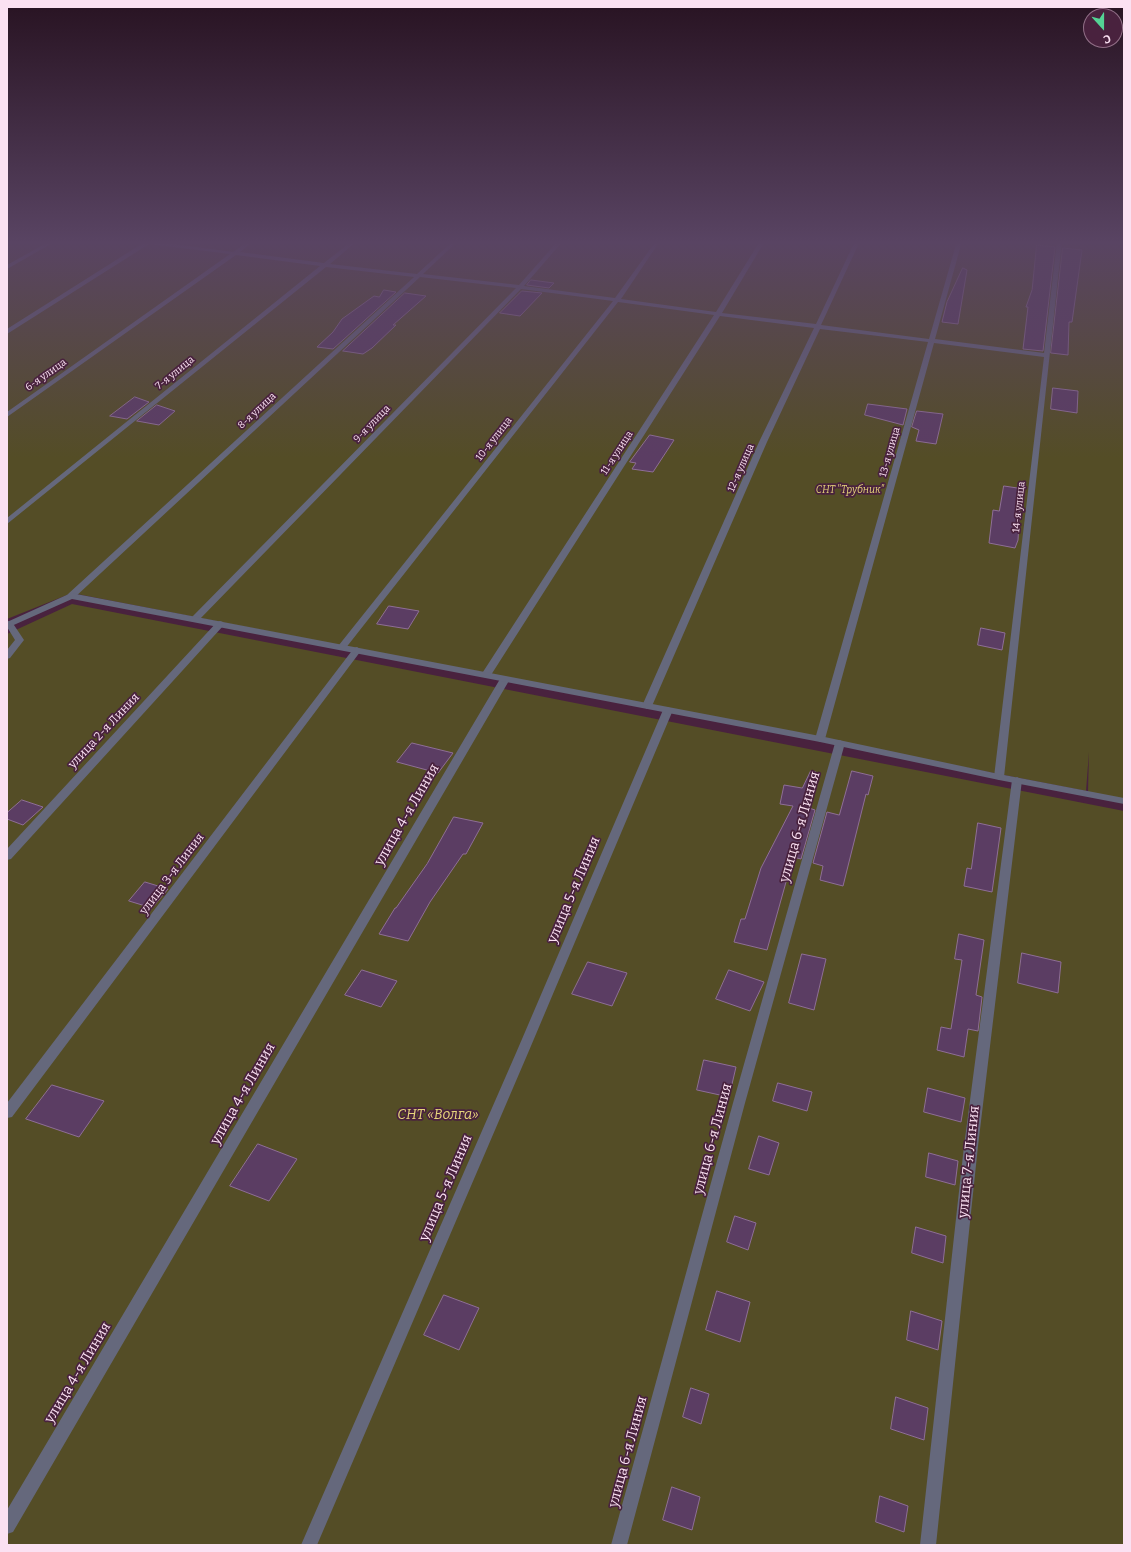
<!DOCTYPE html>
<html>
<head>
<meta charset="utf-8">
<style>
  body { margin:0 }
  #map { position:relative; width:1131px; height:1552px; overflow:hidden; background:#49223e; font-family:Bitter,serif }
  canvas { display:block }
  .frame { position:absolute; inset:0; border:8px solid #fbe1f2; pointer-events:none }
  .north { position:absolute; left:1083px; top:8px; width:40px; height:40px; box-sizing:border-box; background:#49223e; border:1px solid #906e86; border-radius:50%; rotate:159deg; font-size:11px; font-weight:700; line-height:16px; text-align:center; color:#fbe1f2 }
  .north::after { content:''; display:block; margin:auto; width:14px; height:18px; background:#54d395; clip-path:polygon(50% 0,100% 100%,50% 72%,0 100%) }
</style>
</head>
<body>
<div id="map">
<canvas width="1131" height="1552"></canvas>
<div class="frame"></div>
<div class="north">С</div>
</div>
<script>
const ctx = document.querySelector('canvas').getContext('2d');
ctx.lineJoin = 'round';
function fill(path, color) { ctx.fillStyle = color; ctx.fill(path, 'evenodd'); }
function stroke(path, color, width, dash) { ctx.strokeStyle = color; ctx.lineWidth = width; ctx.lineCap = dash ? 'butt' : 'round'; ctx.setLineDash(dash || []); ctx.stroke(path); }
function write(font, color, halo, rows, align = 'center') {
  ctx.font = font + ' Bitter,serif'; ctx.lineWidth = 3.5; ctx.setLineDash([]); ctx.textBaseline = 'middle'; ctx.strokeStyle = halo; ctx.fillStyle = color; for (const [text, x, y, turn = 0] of rows) {
    ctx.save(); ctx.translate(x, y); ctx.rotate((+turn || 0) * Math.PI / 180); ctx.textAlign = isNaN(turn) ? turn : align; if (halo) ctx.strokeText(text, 0, 0); ctx.fillText(text, 0, 0); ctx.restore();
  }
}
const green = new Path2D(`
  M7 241H1124V799L1088 792 1089 752 1086 791 72 593 7 619Z
  M72 604 1124 811V1545H7V634Z`);
const building = new Path2D(`
  M1037 245 1055 247 1043 351 1023 349 1028 307H1026L1032 290Z
  M1063 248 1082 250 1072 322H1069L1068 355 1051 353Z
  M963 268 967 270 958 324 942 322 947 302Z
  M531 280 554 283 549 288 527 285Z
  M384 290 396 292 333 349 317 347 333 332 342 319 374 296 379 297Z
  M522 291 542 293 520 316 500 313Z
  M405 293 426 296 393 325H396L372 348 363 354 343 351Z
  M1053 388 1078 391 1077 413 1051 409Z
  M135 397 149 402 127 419 110 416Z
  M868 404 907 409 903 425 865 415Z
  M157 405 175 411 159 425 137 421Z
  M917 411 943 414 936 444 916 441 919 430 912 427Z
  M650 435 674 440 653 472 632 469 636 463 630 462Z
  M1004 486 1024 489 1020 505 1018 540 1015 548 989 543 993 510 999 511Z
  M389 606 419 611 408 629 377 624Z
  M981 628 1005 633 1002 650 978 645Z
  M412 743 453 753 438 773 397 762Z
  M811 771 816 772 809 808 815 810 801 859 793 857 767 950 734 942 741 919H745L761 868 793 806 780 804 784 785 802 788Z
  M852 771 873 776 868 795 866 794 843 886 820 880 823 866 813 863 827 812 839 815Z
  M22 800 43 807 23 825 7 819V813Z
  M454 817 483 823 466 854H463L430 902 408 941 379 934 395 908H396L427 864Z
  M978 823 1001 828 992 892 964 886 967 868 971 869Z
  M145 882 168 889 152 908 129 901Z
  M959 934 984 940 976 995 982 997 978 1031 968 1029 964 1057 937 1050 941 1027 951 1029 962 960 955 959Z
  M1022 953 1061 962 1058 993 1018 983Z
  M802 954 826 959 814 1010 789 1003Z
  M588 962 627 973 612 1006 572 994Z
  M362 970 397 981 381 1007 345 995Z
  M729 970 764 982 750 1011 716 999Z
  M704 1060 736 1067 729 1097 697 1090Z
  M778 1083 812 1092 807 1111 773 1101Z
  M52 1085 104 1101 79 1137 26 1119Z
  M928 1088 965 1098 961 1122 924 1112Z
  M759 1136 779 1143 769 1175 749 1169Z
  M258 1144 297 1159 269 1201 230 1186Z
  M929 1153 958 1161 955 1185 926 1177Z
  M735 1216 756 1223 748 1250 727 1242Z
  M916 1227 946 1236 943 1263 912 1253Z
  M717 1291 750 1302 740 1342 706 1330Z
  M444 1295 479 1308 459 1350 424 1335Z
  M911 1311 942 1321 938 1350 907 1340Z
  M691 1388 709 1394 701 1424 683 1417Z
  M896 1397 928 1408 924 1440 891 1429Z
  M672 1487 700 1497 692 1530 663 1520Z
  M880 1496 908 1506 904 1532 876 1522Z`);
const service = new Path2D(`
  M50 241H56L7 269V265Z
  M136 241H152L233 252 249 241H254L240 252 324 263 352 241H357L330 264 417 274 453 241H458L423 274 519 285 558 241H563L524 286 615 298 656 241H660L621 299 716 312 760 241H765L722 313 816 324 855 241H860L821 325 929 339 957 241H962L935 339 1044 353 1057 241H1062L1004 777 999 780 994 777 1044 357 934 343 825 739 820 742 815 739 928 342 820 329 767 442 652 706 647 709 642 706 759 442 814 328 720 316 491 675 486 678 481 675 714 315 618 302 345 649H339L338 647 339 645 613 301 521 289 198 621H192L191 619 192 617 516 288 420 277 74 598 71 599 67 596 68 594 414 277 326 267 7 524V518L320 266 236 255 7 417V412L230 254 149 244 7 334V329L143 243 136 242Z
  M9 621 12 622 24 640 10 658 7 659V650L15 640 7 627V622Z
  M220 621 223 622 224 624 223 626 11 859 7 860V849L217 622Z
  M357 647 361 650 360 652 12 1117 7 1118V1103L354 648Z
  M505 676 510 679 13 1532 7 1534V1510L500 679Z
  M668 707 673 710 528 1053 317 1545H301L516 1053 663 710Z
  M840 740 845 743 745 1103 627 1545H611L733 1103 835 743Z
  M1017 777 1022 780 978 1146 936 1545H920L964 1146 1012 780Z`);
const minor = new Path2D(`
  M71 593 820 736 999 774 1124 798V804L999 780 820 742 72 599 7 628V622Z`);
const farStreetnames = [
  ["7-я улица",175,373,-39],
  ["6-я улица",46,375,-35],
  ["8-я улица",257,411,-43],
  ["9-я улица",372,424,-46],
  ["10-я улица",494,439,-52],
  ["13-я улица",890,452,-74],
  ["11-я улица",617,453,-57],
  ["12-я улица",741,468,-66],
  ["14-я улица",1019,507,-84]
];
const farParknames = [
  ["СНТ \"Трубник\"",850,490]
];
const streetNames = [
  ["улица 2-я Линия",104,731,-47],
  ["улица 3-я Линия",172,874,-53]
];
const nearStreetnames = [
  ["улица 4-я Линия",407,815,-60],
  ["улица 6-я Линия",800,827,-74],
  ["улица 5-я Линия",574,890,-67],
  ["улица 4-я Линия",243,1094,-60],
  ["улица 6-я Линия",713,1139,-75],
  ["улица 7-я Линия",969,1162,-84],
  ["улица 5-я Линия",446,1188,-67],
  ["улица 4-я Линия",78,1373,-59],
  ["улица 6-я Линия",628,1452,-75]
];
const nearParknames = [
  ["СНТ «Волга»",438,1115]
];
fill(green, '#544d26');
fill(building, '#5b3d63');
stroke(building, '#8e6e96', 1);
fill(service, '#65687c');
fill(minor, '#65687c');
const sky = ctx.createLinearGradient(0, 0, 0, 458);
sky.addColorStop(0, '#281322');
sky.addColorStop(0.53, '#594463');
sky.addColorStop(1, '#59446300');
ctx.fillStyle = sky;
ctx.fillRect(0, 0, 1131, 458);
write('10px', '#fbe1f2', '#49223e', farStreetnames);
write('italic 10px', '#e7d67b', '#49223e', farParknames);
write('12px', '#fbe1f2', '#49223e', streetNames);
write('14px', '#fbe1f2', '#49223e', nearStreetnames);
write('italic 14px', '#e7d67b', '#49223e', nearParknames);
</script>
</body>
</html>
